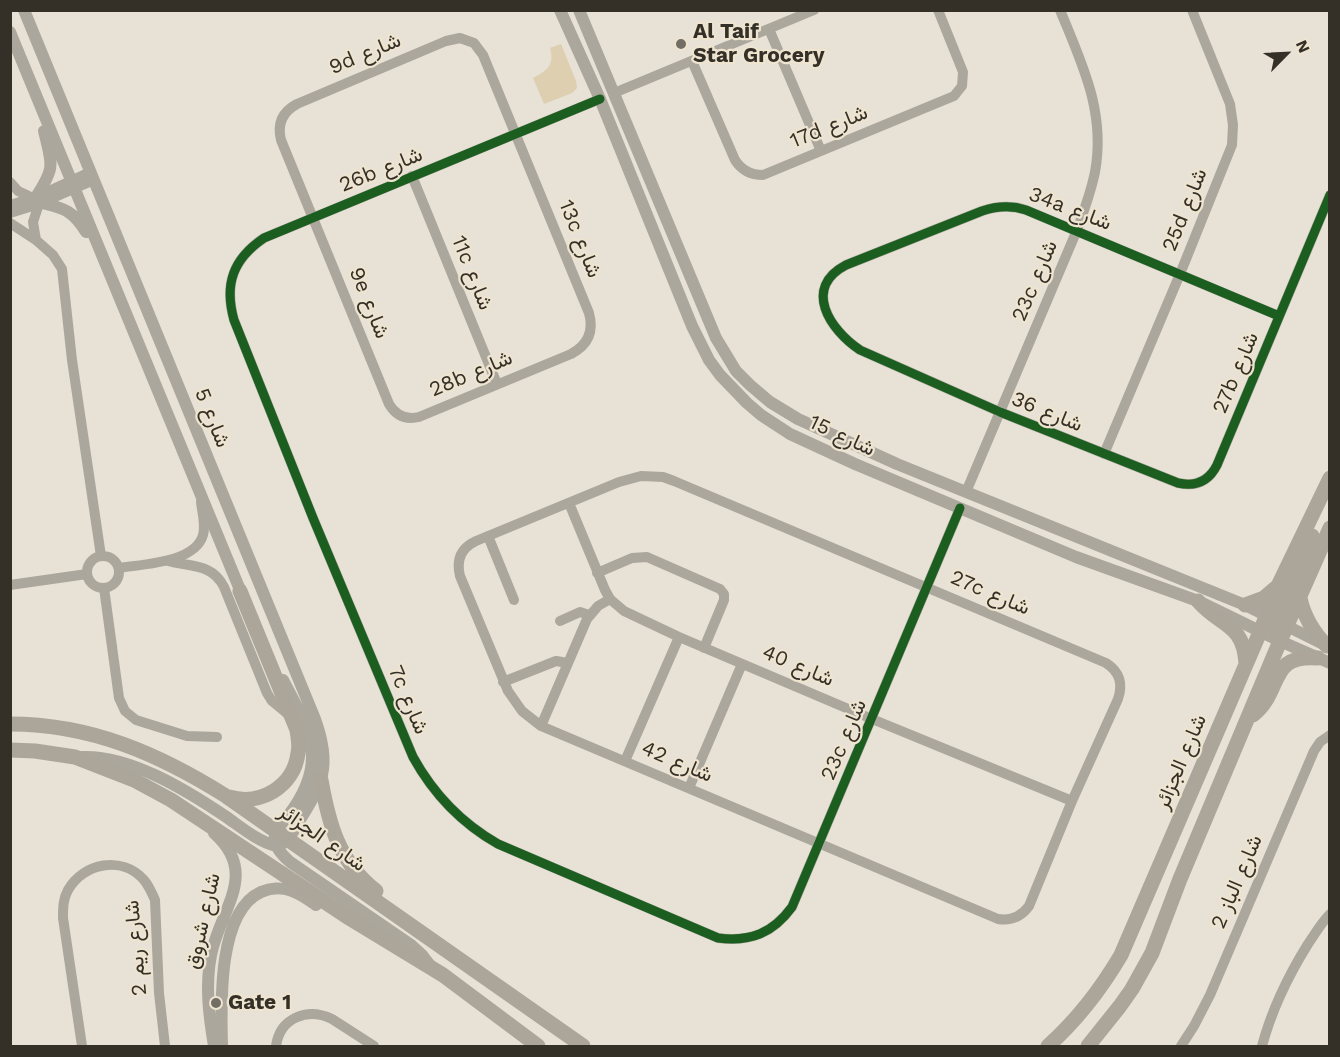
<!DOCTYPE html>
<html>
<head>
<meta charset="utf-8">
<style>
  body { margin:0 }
  #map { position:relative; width:1340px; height:1057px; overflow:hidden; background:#e7e1d6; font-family:"Work Sans",sans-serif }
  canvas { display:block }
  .frame { position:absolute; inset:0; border:12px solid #343028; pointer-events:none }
  .north { position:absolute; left:1256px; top:24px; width:60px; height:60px; -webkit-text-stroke:4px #eee4cf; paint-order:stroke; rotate:66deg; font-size:16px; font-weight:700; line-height:24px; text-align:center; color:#343028 }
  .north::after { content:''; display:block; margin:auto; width:21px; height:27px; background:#343028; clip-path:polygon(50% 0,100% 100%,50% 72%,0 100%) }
</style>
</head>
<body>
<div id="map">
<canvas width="1340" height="1057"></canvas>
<div class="frame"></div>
<div class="north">N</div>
</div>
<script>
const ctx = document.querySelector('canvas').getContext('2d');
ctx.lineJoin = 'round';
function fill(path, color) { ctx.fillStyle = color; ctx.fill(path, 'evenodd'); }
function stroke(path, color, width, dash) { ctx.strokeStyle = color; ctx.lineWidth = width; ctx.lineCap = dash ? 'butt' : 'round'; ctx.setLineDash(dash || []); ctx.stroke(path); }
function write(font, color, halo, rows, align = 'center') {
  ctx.font = font + ' "Work Sans",Vazirmatn,sans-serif'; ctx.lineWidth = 4.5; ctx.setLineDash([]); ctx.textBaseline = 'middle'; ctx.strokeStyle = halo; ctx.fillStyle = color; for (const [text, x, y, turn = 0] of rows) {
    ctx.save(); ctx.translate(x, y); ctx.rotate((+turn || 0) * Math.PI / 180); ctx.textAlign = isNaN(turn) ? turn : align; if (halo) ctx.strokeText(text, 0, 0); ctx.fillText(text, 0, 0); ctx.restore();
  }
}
const green = new Path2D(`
  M561 44 576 81 577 88 572 93 544 104 533 78C547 71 555 65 550 48Z`);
const minor = new Path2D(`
  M769 29 821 151
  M460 38 474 43 483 55 589 313C594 331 588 345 571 354L419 417C406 420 396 416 389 404L281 140C277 124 282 112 297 104L446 41Z
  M692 61 735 160C742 171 751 175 763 175L954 96 962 86 963 72 938 10
  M614 93 814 10
  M600 99 264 238C233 259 224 284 234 320L313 518 413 757C434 795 461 823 498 844L718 938C751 942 773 933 792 907L960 508
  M412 176 497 384
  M10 182 18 191 33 198
  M10 205 36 197 90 172
  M10 213 39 204 94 180
  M10 223 36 240 53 255 62 269 72 360 101 556
  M36 240 33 222 39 204
  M1279 316 1026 210C1011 205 997 206 982 211L846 265C802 288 830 330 860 350L1000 412 1178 483C1196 487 1209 481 1217 465L1330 195
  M1104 454 1180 274 1232 145 1233 125 1230 104 1192 10
  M641 476 663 477 674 481 1106 663C1120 672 1123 684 1118 699L1072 801 1029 906C1021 917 1011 921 998 919L541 726 522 711 508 691 460 576C456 560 461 548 476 541L619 482Z
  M966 492 1077 230C1084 211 1091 192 1095 172 1106 112 1082 64 1060 10
  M569 503 605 590 610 599 624 611 679 637 872 719 1072 801
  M488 536 514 600
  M87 572a16 16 0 1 1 32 0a16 16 0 1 1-32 0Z
  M168 561C190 567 212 563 224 587L267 693 272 701 290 716
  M119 568C143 564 195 563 203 535 206 525 202 512 201 502
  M597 573 632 558 647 557 720 589 724 594V600L704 648
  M10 585 87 574
  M104 588 119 698 125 711 136 720 187 736 217 737
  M560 621 580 612 589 615
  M503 682 551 663 556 661 568 663
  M541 726 587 619 598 606 610 599
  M625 761 679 637
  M689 788 742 664
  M82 1046 63 918C63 908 63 899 68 890 83 863 122 855 144 880 149 886 152 893 155 900L159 993 165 1046
  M276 1046C280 1018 307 1007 332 1019L374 1046
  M1181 1046 1194 1026 1210 995 1314 751 1320 742 1330 735
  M1262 1046C1272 1009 1288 976 1308 944 1315 934 1321 923 1330 914`);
const tertiary = new Path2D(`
  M24 10 315 719C332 766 323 783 298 823 292 833 289 843 276 846 257 841 241 827 225 816 186 790 130 755 82 757
  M560 10 600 99 692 326 709 360 720 375 747 403 761 415 790 434 855 464 1076 557 1198 601 1280 641 1330 663
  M579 10 716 338 736 371 750 385 770 402 798 419 897 464 1245 605 1323 644
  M10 32 243 597
  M36 197C56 166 52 165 44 131
  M42 203C65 208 74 212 86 232
  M283 680C295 704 312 730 312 757 312 780 301 799 288 816 284 821 277 828 275 835 273 846 283 856 290 862L411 945 422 955 429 964
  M214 833C260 874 220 909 211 955 205 986 209 1016 214 1046
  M222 1046C221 1006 217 912 261 892 270 888 282 887 292 891 301 894 309 900 316 905`);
const secondary = new Path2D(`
  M1300 598C1304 617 1313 632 1327 646
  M1198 601C1220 627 1243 622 1246 663
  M1245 605 1264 598 1278 586
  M1279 640 1276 632 1277 622 1312 536
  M1253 715C1284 690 1267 654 1318 658
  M10 724C91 724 159 754 226 796L583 1046
  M10 750 35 751 75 757 134 780 171 800 346 916 443 975 538 1046
  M321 780C329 825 339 862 376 891
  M229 797C260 806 294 787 298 753 300 745 298 738 297 730L240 591
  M1048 1046C1077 1020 1101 989 1121 955L1260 632 1278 586 1330 478
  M1088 1046 1120 1006 1132 989 1152 953 1180 879 1280 641 1330 528`);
const cycleway = new Path2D(`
  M600 99 264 238C233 259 224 284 234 320L313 518 413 757C434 795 461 823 498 844L718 938C751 942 773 933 792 907L960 508
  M1279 316 1026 210C1011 205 997 206 982 211L846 265C802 288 830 330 860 350L1000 412 1178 483C1196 487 1209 481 1217 465L1330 195`);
const markers = [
  [681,44,6,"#736e65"],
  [216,1003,6,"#736e65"]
];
const poiNames = [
  ["Al Taif",693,32],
  ["Star Grocery",693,56],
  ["Gate 1",228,1003]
];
const streetNames = [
  ["9d شارع",365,54,-23],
  ["17d شارع",829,127,-22],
  ["26b شارع",381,170,-22],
  ["34a شارع",1070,209,21],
  ["25d شارع",1185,210,-68],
  ["13c شارع",580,239,68],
  ["11c شارع",472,273,68],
  ["23c شارع",1035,281,-67],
  ["9e شارع",369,303,68],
  ["27b شارع",1236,373,-67],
  ["28b شارع",471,374,-23],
  ["شارع 36",1047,412,22],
  ["شارع 5",212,418,68],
  ["شارع 15",842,436,25],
  ["27c شارع",990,593,23],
  ["شارع 40",798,666,23],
  ["7c شارع",408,700,67],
  ["23c شارع",844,740,-67],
  ["شارع 42",677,762,23],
  ["شارع الجزائر",1181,762,-67],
  ["شارع الجزائر",322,838,35],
  ["شارع الباز 2",1237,882,-67],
  ["شارع شروق",203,921,-77],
  ["شارع ريم 2",136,948,-95]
];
fill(green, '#ddcfb0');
stroke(minor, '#aca79c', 10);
stroke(tertiary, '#aca79c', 12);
stroke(secondary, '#aca69a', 15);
stroke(cycleway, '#1b5e20', 9);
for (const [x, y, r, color] of markers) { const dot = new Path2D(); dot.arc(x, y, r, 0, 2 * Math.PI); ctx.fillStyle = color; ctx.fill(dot); stroke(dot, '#eee4cf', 2); }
write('bold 21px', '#343028', '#eee4cf', poiNames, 'left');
write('21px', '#343028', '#eee4cf', streetNames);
</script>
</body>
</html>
